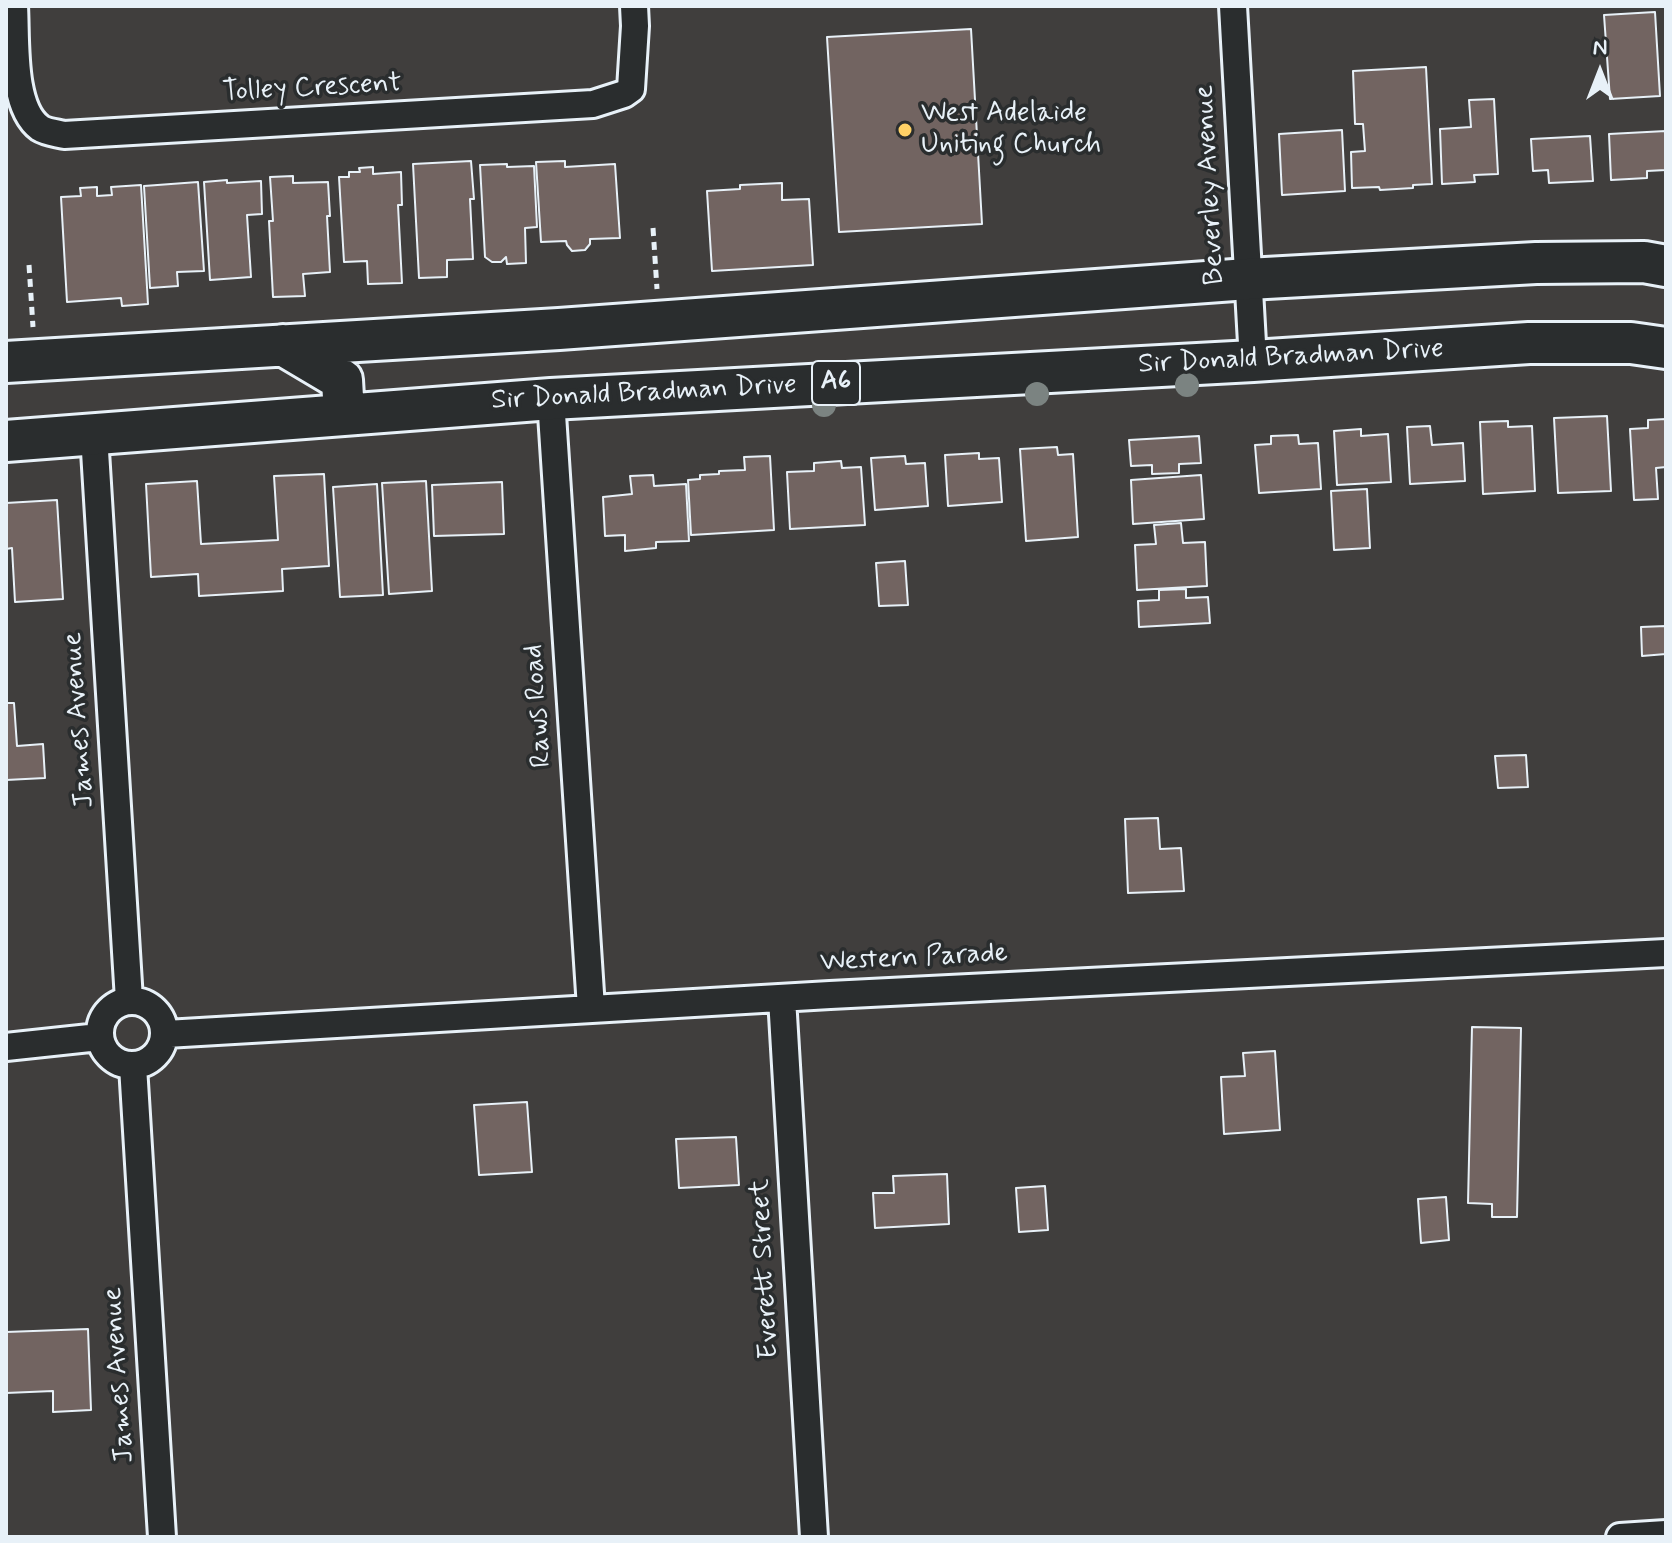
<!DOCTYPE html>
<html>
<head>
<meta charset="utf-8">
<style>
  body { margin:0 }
  #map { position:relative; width:1672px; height:1543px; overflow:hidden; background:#403e3d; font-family:Mynerve,sans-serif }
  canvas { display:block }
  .frame { position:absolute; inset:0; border:8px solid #e8f1f8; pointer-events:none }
  .north { position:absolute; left:1560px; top:32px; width:80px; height:80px; -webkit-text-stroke:6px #2a2d2e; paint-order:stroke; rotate:0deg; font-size:22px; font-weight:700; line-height:32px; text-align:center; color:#e8f1f8 }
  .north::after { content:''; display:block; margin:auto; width:28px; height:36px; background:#e8f1f8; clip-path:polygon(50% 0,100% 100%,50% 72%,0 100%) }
</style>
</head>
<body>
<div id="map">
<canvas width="1672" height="1543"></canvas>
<div class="frame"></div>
<div class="north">N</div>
</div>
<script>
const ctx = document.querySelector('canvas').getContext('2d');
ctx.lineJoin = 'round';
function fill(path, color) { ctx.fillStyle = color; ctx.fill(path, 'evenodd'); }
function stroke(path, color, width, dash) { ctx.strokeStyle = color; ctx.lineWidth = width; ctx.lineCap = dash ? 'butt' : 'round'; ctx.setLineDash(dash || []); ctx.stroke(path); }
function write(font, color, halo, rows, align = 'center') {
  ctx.font = font + ' Mynerve,sans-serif'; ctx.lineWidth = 7; ctx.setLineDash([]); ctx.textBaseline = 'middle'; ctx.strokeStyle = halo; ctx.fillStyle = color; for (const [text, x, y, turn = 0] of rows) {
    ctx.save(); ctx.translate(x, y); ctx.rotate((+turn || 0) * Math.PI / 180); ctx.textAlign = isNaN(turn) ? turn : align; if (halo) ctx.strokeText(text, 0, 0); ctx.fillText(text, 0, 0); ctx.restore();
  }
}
const building = new Path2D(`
  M1655 12 1660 96 1610 99 1604 15Z
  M971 29 982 224 839 232 827 37Z
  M1426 67 1432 184 1413 185V188L1380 190 1379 187 1352 188 1351 152 1365 151 1363 124H1355L1353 71Z
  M1494 99 1498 174 1474 175 1475 182 1442 184 1440 129 1471 127 1469 100Z
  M1342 130 1345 191 1282 195 1279 134Z
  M1666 131V170L1647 171V178L1611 180 1609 134Z
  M1590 136 1593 181 1549 183 1548 170 1533 171 1531 139Z
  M471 161 474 199H470L473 259 447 260V277L419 278 413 164Z
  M565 161V167L615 164 620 238 590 239V244L585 250 572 251 567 245 566 241 541 242 536 162Z
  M507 164V167L534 166 537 227 525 228 526 263 507 264 506 257 501 262H492L485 257 480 165Z
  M373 167V174L401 172 402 205H398L402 283 368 284 367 261 344 262 339 177H349V172H360L359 168Z
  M293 176V183L328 182 330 216H327L330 272 303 274 305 296 273 297 269 221H273L270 177Z
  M227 180V183L261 181 262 214 247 215 251 277 210 280 204 182Z
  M198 182 204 271 177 272 178 286 150 288 144 186Z
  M782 183V200L809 199 813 265 712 271 707 191 740 189V185Z
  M141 185 148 304 122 306 121 298 67 302 61 197 81 196 80 188 97 187V196L112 195 111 187Z
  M1607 416 1611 491 1558 493 1554 418Z
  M1666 419V467L1656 468 1658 499 1634 500 1630 429 1648 428V420Z
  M1508 421V427L1532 426 1535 491 1483 494 1480 422Z
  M1430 426 1432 445 1463 443 1465 481 1410 484 1407 427Z
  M1361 429V436L1388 434 1391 482 1337 485 1334 431Z
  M1298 435 1299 444 1318 443 1321 489 1259 493 1255 445 1271 444V436Z
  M1199 436 1201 463 1179 464V473L1152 474V465L1131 466 1129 440Z
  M1057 447 1058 455 1073 454 1078 537 1026 541 1020 449Z
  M979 453V459L999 458 1002 502 948 506 945 455Z
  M770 456 774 530 691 535 688 480 700 479V475L719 474V471L745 470 744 457Z
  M905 456 906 464 925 463 928 506 875 510 871 458Z
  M841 461 842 468 861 467 865 525 790 529 787 472 814 471V463Z
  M324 474 329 566 282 569 283 591 199 596 198 574 151 577 146 484 197 481 201 544 278 540 274 476Z
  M653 475 654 486 686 484 689 541 656 542V548L625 551V535L605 536 603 497 632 494 630 476Z
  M1201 475 1204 519 1133 524 1131 480Z
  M426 481 432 591 389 594 382 483Z
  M502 482 504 534 434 536 432 485Z
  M377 484 383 595 340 597 333 487Z
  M1367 489 1370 548 1334 550 1331 491Z
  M57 500 63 599 15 602 12 548 6 549V503Z
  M1181 523 1183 543 1205 542 1207 586 1137 590 1135 545 1156 544 1154 525Z
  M905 561 908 605 879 606 876 563Z
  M1186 589V598L1208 597 1210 623 1139 627 1138 601 1159 600V590Z
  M1666 626V654L1642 656 1641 627Z
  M6 703H14L17 746 43 744 45 778 6 780Z
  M1526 755 1528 787 1498 788 1495 756Z
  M1158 818 1160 849 1181 848 1184 891 1128 893 1125 819Z
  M1472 1027 1521 1028 1517 1217H1492V1204L1468 1203Z
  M1275 1051 1280 1130 1224 1134 1221 1077 1245 1076 1243 1053Z
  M527 1102 532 1172 479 1175 474 1105Z
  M736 1137 739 1185 679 1188 676 1139Z
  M947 1174 949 1224 875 1228 873 1193H894L893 1176Z
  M1045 1186 1048 1230 1019 1232 1016 1188Z
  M1446 1197 1449 1240 1421 1243 1418 1199Z
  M88 1329 91 1410 53 1412V1391L6 1393V1332Z`);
const path = new Path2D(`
  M653 228 657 289
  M29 265 33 327`);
const street = new Path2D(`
  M14 6C16 39 11 107 40 128 46 132 56 133 64 135L593 104 624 94 631 89 635 26 634 6
  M1233 6 1253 361
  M551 399 591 1008
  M94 435 129 1000
  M782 998 814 1537
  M100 1033a32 32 0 1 1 64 0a32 32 0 1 1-64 0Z
  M166 1034 830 995 1666 953
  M6 1047 99 1037
  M133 1066 162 1537
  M1620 1537 1666 1534`);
const primary = new Path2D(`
  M283 345 342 380 344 415
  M6 362 559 329 1248 279 1536 263 1644 262 1666 266
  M6 441 551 399 1253 361 1529 343H1631L1666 348`);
const trees = [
  [1187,385],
  [1037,394],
  [824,405]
];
const markers = [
  [905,130,8,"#ffd166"]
];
const shields = [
  [836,383,48]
];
const shieldNames = [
  ["A6",836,383]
];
const streetNames = [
  ["Tolley Crescent",312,89,-3],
  ["Beverley Avenue",1211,185,-93],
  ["Sir Donald Bradman Drive",1291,358,-3],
  ["Sir Donald Bradman Drive",644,394,-3],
  ["Raws Road",539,706,-94],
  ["James Avenue",80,720,-94],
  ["Western Parade",914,959,-3],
  ["Everett Street",766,1269,-93],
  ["James Avenue",120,1375,-94]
];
const poiNames = [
  ["West Adelaide",921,114],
  ["Uniting Church",921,146]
];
fill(building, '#726461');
stroke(building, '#e8f1f8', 2);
stroke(street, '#e8f1f8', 32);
stroke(primary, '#e8f1f8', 46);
stroke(path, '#e8f1f8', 5, [8, 6]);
stroke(street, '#2a2d2e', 26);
stroke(primary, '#2a2d2e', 40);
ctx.fillStyle = '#7b8381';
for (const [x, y] of trees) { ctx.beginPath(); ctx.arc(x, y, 12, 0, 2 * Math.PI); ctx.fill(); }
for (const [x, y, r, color] of markers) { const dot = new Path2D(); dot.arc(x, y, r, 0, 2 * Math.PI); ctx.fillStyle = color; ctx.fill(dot); stroke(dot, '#2a2d2e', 3); }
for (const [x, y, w] of shields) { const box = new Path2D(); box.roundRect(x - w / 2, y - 22, w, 44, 6); ctx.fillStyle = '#2a2d2e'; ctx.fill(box); stroke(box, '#e8f1f8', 2); }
write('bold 26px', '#e8f1f8', null, shieldNames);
write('28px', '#e8f1f8', '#2a2d2e', streetNames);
write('28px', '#e8f1f8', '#2a2d2e', poiNames, 'left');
</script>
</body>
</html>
